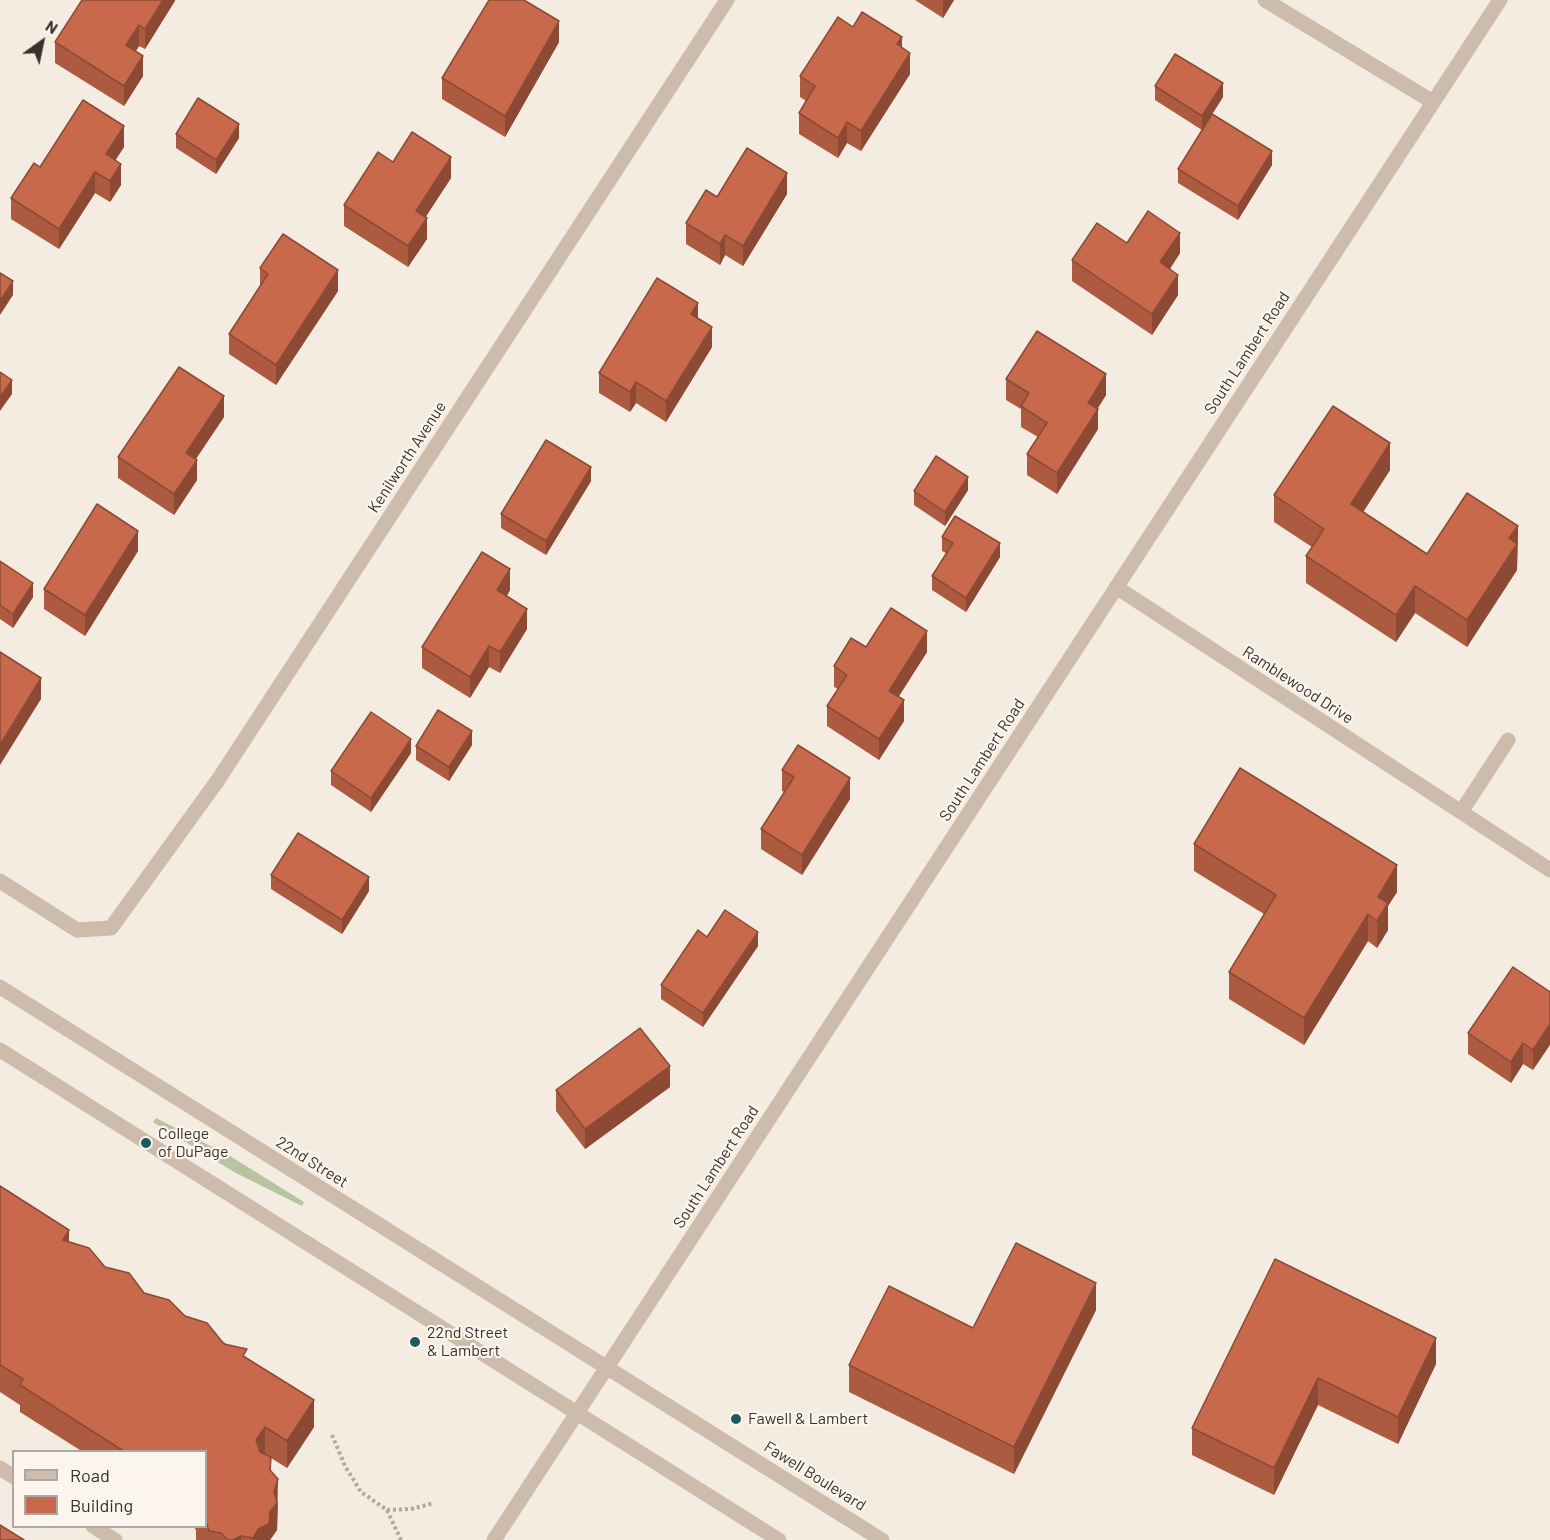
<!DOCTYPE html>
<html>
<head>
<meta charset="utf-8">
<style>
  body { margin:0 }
  #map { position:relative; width:1550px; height:1540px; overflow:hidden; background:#f4ebe1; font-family:Barlow,sans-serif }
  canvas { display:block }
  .legend { position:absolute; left:12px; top:1450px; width:195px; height:78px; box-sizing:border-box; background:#fbf5ee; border:2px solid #aea6a0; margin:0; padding:8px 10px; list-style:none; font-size:18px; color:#3b302b }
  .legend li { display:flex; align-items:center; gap:12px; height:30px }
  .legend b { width:30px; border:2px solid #aea6a0 }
  .north { position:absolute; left:12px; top:12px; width:60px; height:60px; -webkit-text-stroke:4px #fbf5ee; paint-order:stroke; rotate:33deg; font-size:16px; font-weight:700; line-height:24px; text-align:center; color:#3b302b }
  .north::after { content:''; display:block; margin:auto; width:21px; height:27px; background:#3b302b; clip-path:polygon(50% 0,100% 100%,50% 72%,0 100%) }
</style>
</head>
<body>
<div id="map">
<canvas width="1550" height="1540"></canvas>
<ul class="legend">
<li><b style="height:8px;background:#cdbbac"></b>Road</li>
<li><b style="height:16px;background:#c8694b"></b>Building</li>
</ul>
<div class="north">N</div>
</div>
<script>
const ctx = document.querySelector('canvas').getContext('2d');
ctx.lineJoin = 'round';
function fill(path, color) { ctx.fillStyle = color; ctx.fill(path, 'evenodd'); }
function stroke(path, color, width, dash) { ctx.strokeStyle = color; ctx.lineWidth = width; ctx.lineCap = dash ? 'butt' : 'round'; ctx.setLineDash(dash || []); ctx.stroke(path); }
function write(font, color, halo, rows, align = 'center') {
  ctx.font = font + ' Barlow,sans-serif'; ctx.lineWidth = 4.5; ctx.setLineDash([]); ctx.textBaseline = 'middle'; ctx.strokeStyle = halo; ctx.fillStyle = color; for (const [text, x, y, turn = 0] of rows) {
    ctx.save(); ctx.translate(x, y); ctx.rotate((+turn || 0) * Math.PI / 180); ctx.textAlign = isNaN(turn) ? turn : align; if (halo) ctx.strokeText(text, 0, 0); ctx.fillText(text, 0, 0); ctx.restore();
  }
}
const green = new Path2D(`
  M156 1118 230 1156 304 1202 302 1206 234 1172 153 1122Z`);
const path = new Path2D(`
  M332 1435 345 1466 361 1492 387 1510 401 1540
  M387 1510 411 1509 434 1503`);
const service = new Path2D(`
  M0 1468 14 1477
  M93 1526 115 1540`);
const minor = new Path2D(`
  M1265 0 1433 102
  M1116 587 1550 870
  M1461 812 1508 740
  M0 881 77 930 111 928 218 780 727 0
  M0 987 882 1540
  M0 1050 779 1540
  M494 1540 1500 0`);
const wall = new Path2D(`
  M175 0 145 49 139 46 136 51 143 76 124 106 55 63V42Z
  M915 0H954L943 18Z
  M853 27 902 48 910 74 861 151 847 143 838 158 799 134V113L806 101 800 97V76Z
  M559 42 505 137 442 99V78Z
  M1155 86 1223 97 1212 114 1272 165 1238 220 1178 183V169L1202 130 1155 100Z
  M176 134 239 138 216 174 176 148Z
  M124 147 115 160 121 185 110 202 95 193 59 249 11 219V198L40 167Z
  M393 162 451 178 425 217 427 239 408 267 344 226V205Z
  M787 194 743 266 725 255 720 265 686 244V223L717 197Z
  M1127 243 1180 253 1170 269 1178 295 1152 335 1072 281V260Z
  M260 268 338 291 276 385 229 354V334L260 287Z
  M698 318 712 347 666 422 636 403 630 412 599 393V373Z
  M1006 379 1106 395 1097 409 1098 429 1057 494 1027 475V454L1038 437 1021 427V409L1006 400Z
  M224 417 196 459 197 480 174 515 118 478V457Z
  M1390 470 1363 512 1427 554 1518 526 1517 570 1467 647 1415 613 1396 642 1306 583V556L1312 547 1274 522V495Z
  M591 481 546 555 501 528V514Z
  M968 490 945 526 914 505V491Z
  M942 537 1000 557 966 612 932 590V576L946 553 942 551Z
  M138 551 85 636 44 609V589Z
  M0 561 33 597 13 628 0 619Z
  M510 590 507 596 527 629 500 673 489 667 470 698 422 668V647Z
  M866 647 927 652 898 697 904 721 879 760 827 726V706L838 689 834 687V666Z
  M472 745 449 781 416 760V746Z
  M411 753 371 812 331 785V771Z
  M782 770 850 799 802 875 761 849V829L784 792 782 791Z
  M1194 844 1397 892 1388 906V930L1377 948 1368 941 1304 1045 1229 999V972L1264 914 1194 871Z
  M271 875 369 891 342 934 271 889Z
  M758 946 703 1027 661 999V985Z
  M1550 992 1533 1070 1523 1064 1511 1083 1468 1054V1033Z
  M670 1087 585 1149 556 1111V1090Z
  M0 1186 69 1242 105 1267 144 1293 185 1316 247 1358 314 1427 287 1468 271 1458V1472L278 1506 277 1530 270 1540H196V1530L194 1527H206V1452H83L20 1412V1405L0 1392Z
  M1275 1259 1436 1364 1398 1444 1318 1405 1274 1495 1192 1455V1428Z
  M1096 1310 1014 1474 849 1392V1365L973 1328Z`);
const shadedWall = new Path2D(`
  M163 0H175V1L145 49V29Z
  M943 0H954L943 18Z
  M559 21V42L505 137V116Z
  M139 25V46L126 65V45Z
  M902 37V57L897 44Z
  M910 53V74L861 151V131Z
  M143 56V76L124 106V86Z
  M1223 83V97L1202 130V116Z
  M847 122V143L838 158V138Z
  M239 124V138L216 174V160Z
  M124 126V147L106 175V154Z
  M1272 151V165L1238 220V206Z
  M451 157V178L416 232V211Z
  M121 164V185L110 202V181Z
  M95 172V193L59 249V229Z
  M787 173V194L743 266V246Z
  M427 218V239L408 267V246Z
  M1180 233V253L1160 283V262Z
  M725 235V255L720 265V244Z
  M338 270V291L276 385V365Z
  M1178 275V295L1152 335V314Z
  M13 281V295L0 315V301Z
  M698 303V323L691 314Z
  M712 327V347L666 422V401Z
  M1106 374V395L1088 424V403Z
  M12 380V394L0 411V397Z
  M636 382V403L630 412V392Z
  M224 396V417L186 473V453Z
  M1098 409V429L1057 494V473Z
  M1390 443V470L1351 531V504Z
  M197 460V480L174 515V494Z
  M591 467V481L546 555V541Z
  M968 477V490L945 526V512Z
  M1518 526 1517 570 1467 647V620L1509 538Z
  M138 531V551L85 636V615Z
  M1000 543V557L966 612V598Z
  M510 569V590L497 611V590Z
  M33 583V597L13 628V614Z
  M1415 586V613L1396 642V615Z
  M527 609V629L500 673V652Z
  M927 631V652L889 712V691Z
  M489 646V667L470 698V677Z
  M41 678V699L0 765V745Z
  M904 700V721L879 760V739Z
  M472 731V745L449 781V767Z
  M411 739V753L371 812V798Z
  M850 778V799L802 875V855Z
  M1397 865V892L1388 906V930L1377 948 1378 897Z
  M369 877V891L342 934V920Z
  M1368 914V941L1304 1045V1018Z
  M758 932V946L703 1027V1013Z
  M1550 1024V1045L1533 1070V1050Z
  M1523 1043V1064L1511 1083V1062Z
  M670 1066V1087L585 1149V1129Z
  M69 1230V1257L63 1240Z
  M1096 1283V1310L1014 1474V1447Z
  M1436 1338V1364L1398 1444V1417Z
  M1318 1378V1405L1274 1495V1468Z
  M314 1400V1427L287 1468V1441Z
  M265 1427V1454L256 1467V1440Z
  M278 1479 277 1530 270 1540H253V1538L258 1529 270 1512 274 1492Z
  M241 1536V1540H233Z`);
const building = new Path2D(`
  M82 0H163L145 29 139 25 126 45 143 56 124 86 55 42Z
  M489 0H524L559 21 505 116 442 78Z
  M862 12 902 37 897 44 910 53 861 131 847 122 838 138 799 113 815 86 800 76 838 17 853 27Z
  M1175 54 1223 83 1202 116 1155 86Z
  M198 98 239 124 216 160 176 134Z
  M83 100 124 126 106 154 121 164 110 181 95 172 59 229 11 198 34 163 40 167Z
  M1212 114 1272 151 1238 206 1178 169Z
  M412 132 451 157 416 211 427 218 408 246 344 205 378 152 393 162Z
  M747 148 787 173 743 246 725 235 720 244 686 223 706 190 717 197Z
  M1148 211 1180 233 1160 262 1178 275 1152 314 1072 260 1097 223 1127 243Z
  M283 234 338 270 276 365 229 334 268 274 260 268Z
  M0 273 13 281 0 301Z
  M657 278 698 303 691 314 712 327 666 401 636 382 630 392 599 373Z
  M1037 331 1106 374 1088 403 1098 409 1057 473 1027 454 1047 423 1021 406 1029 393 1006 379Z
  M179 367 224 396 186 453 197 460 174 494 118 457Z
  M0 372 12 380 0 397Z
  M1333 406 1390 443 1351 504 1427 554 1467 493 1518 526 1509 538 1517 544 1467 620 1415 586 1396 615 1306 556 1324 529 1274 495Z
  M546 440 591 467 546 541 501 514Z
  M936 456 968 477 945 512 914 491Z
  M97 504 138 531 85 615 44 589Z
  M955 516 1000 543 966 598 932 576 953 543 942 537Z
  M482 552 510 569 497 590 527 609 500 652 489 646 470 677 422 647Z
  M0 561 33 583 13 614 0 605Z
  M891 608 927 631 889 691 904 700 879 739 827 706 847 675 834 666 851 638 866 647Z
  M0 652 41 678 0 745Z
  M438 710 472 731 449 767 416 746Z
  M371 712 411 739 371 798 331 771Z
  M798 745 850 778 802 855 761 829 794 777 782 770Z
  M1240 768 1397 865 1378 897 1388 903 1377 921 1368 914 1304 1018 1229 972 1276 895 1194 844Z
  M298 833 369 877 342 920 271 875Z
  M725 910 758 932 703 1013 661 985 698 930 707 937Z
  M1513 967 1550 992V1024L1533 1050 1523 1043 1511 1062 1468 1033Z
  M640 1028 670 1066 585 1129 556 1090Z
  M0 1186 69 1230 63 1240 89 1248 105 1267 129 1273 144 1293 169 1300 185 1316 207 1323 224 1344 247 1349 243 1356 314 1400 287 1441 265 1427 256 1440 260 1452 271 1457 270 1470 278 1479 274 1492 277 1503 270 1512 269 1524 258 1529 253 1538 241 1536 233 1540H228L221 1533 209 1531 206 1522V1452H125L20 1385 23 1379 0 1365Z
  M1016 1243 1096 1283 1014 1447 849 1365 889 1286 973 1328Z
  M1275 1259 1436 1338 1398 1417 1318 1378 1274 1468 1192 1428Z
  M0 1525 24 1540H0Z`);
const markers = [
  [146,1143,6,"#1f5a5e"],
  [415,1342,6,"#1f5a5e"],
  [736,1419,6,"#1f5a5e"]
];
const streetNames = [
  ["South Lambert Road",1247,353,-57],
  ["Kenilworth Avenue",407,457,-57],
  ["Ramblewood Drive",1298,685,33],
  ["South Lambert Road",982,760,-57],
  ["22nd Street",312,1162,32],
  ["South Lambert Road",716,1167,-57],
  ["Fawell Boulevard",815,1476,32]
];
const poiNames = [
  ["College",158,1134],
  ["of DuPage",158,1152],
  ["22nd Street",427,1333],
  ["& Lambert",427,1351],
  ["Fawell & Lambert",748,1419]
];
fill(green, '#b8c4a0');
stroke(path, '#b9a596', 4, [3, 3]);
stroke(service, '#cdbbac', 15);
stroke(minor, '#cdbbac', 15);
fill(wall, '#ac5a40');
fill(shadedWall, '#8c4a34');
fill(building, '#c8694b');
stroke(building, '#8c4a34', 1.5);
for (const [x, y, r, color] of markers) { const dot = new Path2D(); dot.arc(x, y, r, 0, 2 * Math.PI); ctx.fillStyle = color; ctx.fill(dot); stroke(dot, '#fbf5ee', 2); }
write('16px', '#3b302b', '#fbf5ee', streetNames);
write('16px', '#3b302b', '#fbf5ee', poiNames, 'left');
</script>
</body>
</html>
